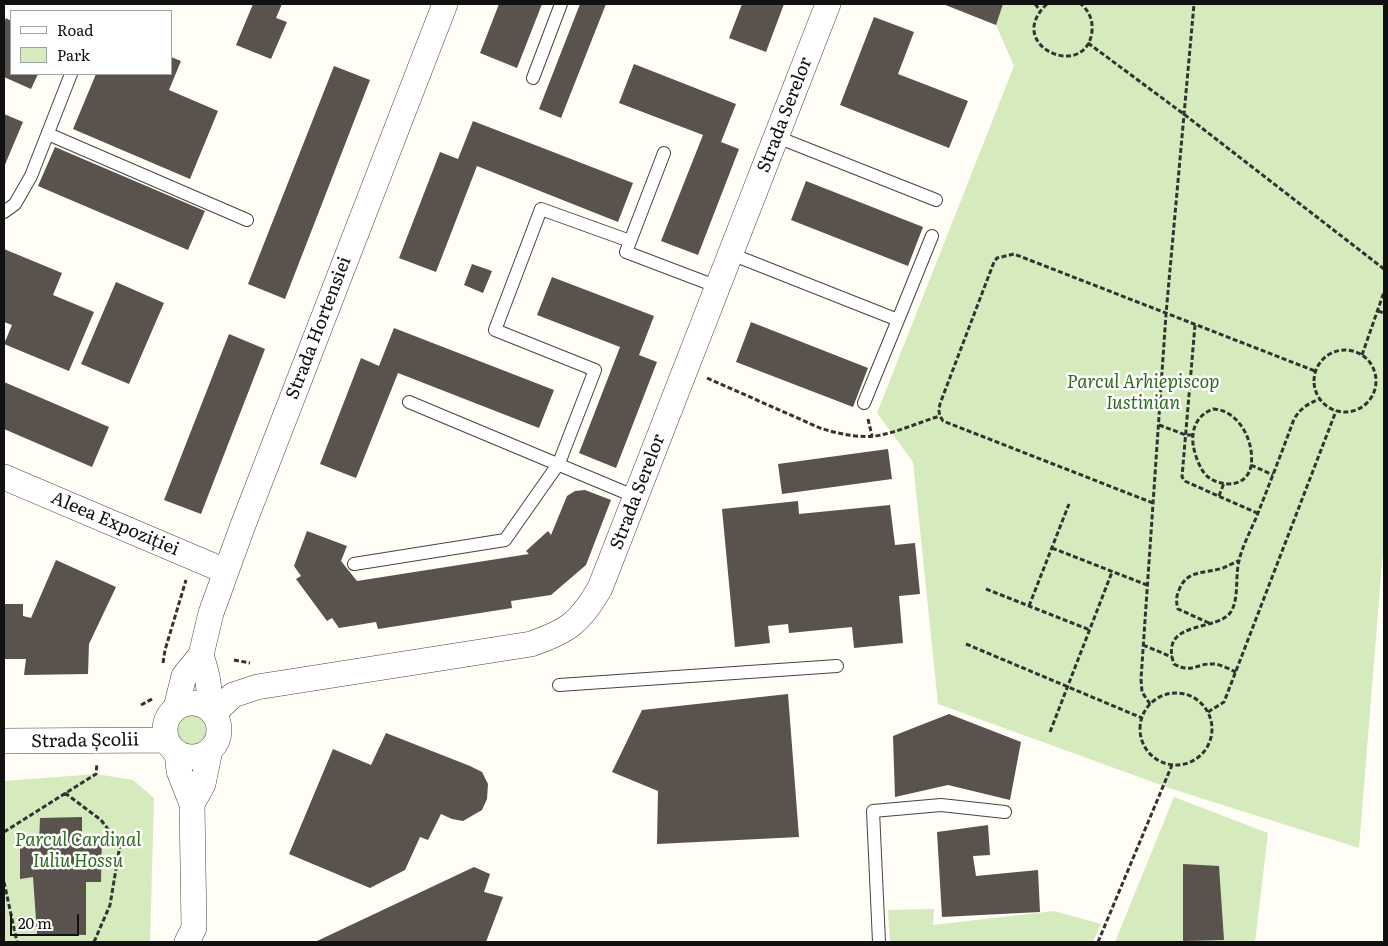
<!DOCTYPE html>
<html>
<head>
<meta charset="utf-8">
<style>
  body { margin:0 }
  #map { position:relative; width:1388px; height:946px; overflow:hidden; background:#fffdf5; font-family:Literata,serif }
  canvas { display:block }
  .frame { position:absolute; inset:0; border:5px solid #111; pointer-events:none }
  .legend { position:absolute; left:10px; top:10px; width:162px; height:65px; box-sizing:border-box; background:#fff; border:1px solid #a0a0a0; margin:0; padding:6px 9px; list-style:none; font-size:15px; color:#111 }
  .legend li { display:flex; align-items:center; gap:10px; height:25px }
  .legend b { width:25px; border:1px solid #a0a0a0 }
  .scale { position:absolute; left:10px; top:914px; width:69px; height:22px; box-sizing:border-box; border:2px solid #111; border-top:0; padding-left:6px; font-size:15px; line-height:18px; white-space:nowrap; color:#111; -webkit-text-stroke:4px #fff; paint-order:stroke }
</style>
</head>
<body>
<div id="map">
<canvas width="1388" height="946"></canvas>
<div class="frame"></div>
<ul class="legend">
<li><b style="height:6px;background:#fff"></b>Road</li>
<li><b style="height:14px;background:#d5ebbd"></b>Park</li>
</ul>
<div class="scale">20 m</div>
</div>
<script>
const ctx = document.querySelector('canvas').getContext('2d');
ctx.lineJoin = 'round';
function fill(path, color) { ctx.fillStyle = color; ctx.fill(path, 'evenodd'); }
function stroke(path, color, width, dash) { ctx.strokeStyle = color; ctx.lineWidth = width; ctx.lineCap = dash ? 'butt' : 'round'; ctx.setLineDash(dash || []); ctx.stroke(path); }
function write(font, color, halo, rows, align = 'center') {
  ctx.font = font + ' Literata,serif'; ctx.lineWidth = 5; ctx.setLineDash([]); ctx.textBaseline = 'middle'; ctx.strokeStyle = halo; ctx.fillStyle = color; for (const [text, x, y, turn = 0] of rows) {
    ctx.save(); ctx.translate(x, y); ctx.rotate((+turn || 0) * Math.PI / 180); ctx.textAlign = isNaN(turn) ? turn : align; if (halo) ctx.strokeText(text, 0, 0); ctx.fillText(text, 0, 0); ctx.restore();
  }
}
const green = new Path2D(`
  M943 4H1384V538L1359 848 1172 789 938 704 913 462 877 413 1014 66 996 25Z
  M176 729a16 16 0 1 1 32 0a16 16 0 1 1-32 0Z
  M96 774 133 780 154 798 150 942H4V781Z
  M1174 797 1268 833 1255 942H1115Z
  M934 909 933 925 1054 911 1101 924 1093 942H890L888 910Z`);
const building = new Path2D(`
  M253 4H282L276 18 287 22 271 59 236 45Z
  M499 4H542L517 68 480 53Z
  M580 4H606L561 118 539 109Z
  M742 4H784L766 52 729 38Z
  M943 4H1003L996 25Z
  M874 17 914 32 898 74 968 101 949 148 840 105Z
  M6 18 11 21V74H38L31 89 4 77V23Z
  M171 57 181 61 169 90 218 111 190 179 73 129 96 74H171Z
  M634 64 736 104 721 142 739 149 698 255 661 241 703 135 619 103Z
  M334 66 370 80 285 299 248 284Z
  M4 114 23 122 4 167Z
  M473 121 633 183 618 222 477 166 436 272 399 258 440 152 458 159Z
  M55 147 205 211 188 250 38 186Z
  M806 181 923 227 908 266 791 220Z
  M4 249 62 273 53 295 94 312 69 371 4 344 12 325 4 322Z
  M472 264 492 271 483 293 464 285Z
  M552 277 654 316 639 355 657 362 616 468 579 453 620 347 537 315Z
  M116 282 164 303 129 384 81 364Z
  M751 322 868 368 853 407 736 362Z
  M394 328 554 390 539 428 398 373 356 478 320 464 361 358 379 366Z
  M229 334 265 349 201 514 164 500Z
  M4 382 109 427 92 467 4 429Z
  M888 449 892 479 782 494 778 464Z
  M585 490 611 500 586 565 551 595 511 601 512 608 378 629 376 622 339 628 332 618 327 621 296 579 301 576 294 566 307 531 347 546 341 561 357 581 529 554 526 551 548 531 551 535 567 496 575 491Z
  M798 501 799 514 890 505 895 545 915 543 920 594 899 596 903 643 854 648 852 627 789 633 788 624 768 626 770 643 735 647 722 509Z
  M56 560 116 587 89 644 88 674 24 675 26 659H4V604H23V616L31 618Z
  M788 694 799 837 657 844 658 791 612 772 642 710Z
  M949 714 1021 742 1010 800 948 785 895 797 893 736Z
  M386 733 470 766 482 772 488 784 487 799 482 810 463 821 452 819 441 814 428 840 420 837 405 870 370 888 289 854 333 749 371 765Z
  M82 817V835L102 834 101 882H86V935L37 934 33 877 20 879V847L39 845 40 818Z
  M988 825 990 855 973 856 976 876 1038 870 1040 912 942 917 937 832Z
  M1183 864 1219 866 1224 940 1183 941Z
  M474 867 490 874 484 892 503 897 486 942H320L317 941Z`);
const path = new Path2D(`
  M1035 4 1040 10
  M1047 4C1002 46 1087 82 1092 31 1093 20 1089 11 1081 4
  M1088 43 1185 115 1384 269
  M1378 311 1384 313
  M1195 325 1182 477 1185 481 1189 483 1257 513
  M1314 381a31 31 0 1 1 62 0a31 31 0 1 1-62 0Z
  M1362 355 1384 292
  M707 378 820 428C839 434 861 439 881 435 900 431 920 422 940 416
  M1213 409C1239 410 1255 442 1251 466 1247 487 1223 488 1208 477 1199 470 1191 446 1193 435 1194 422 1202 413 1213 409Z
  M868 419 872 436
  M1159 425 1186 435H1193
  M1251 465 1273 475
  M1219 496 1224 483
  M1153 503 943 421C938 413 938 410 941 401L994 262 997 258 1014 254 1315 371
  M1052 548 1147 585
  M986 589 1090 630
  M1029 606 1069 504
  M1209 623 1178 609C1176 602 1176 597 1179 590 1187 569 1205 574 1223 568 1228 566 1233 563 1238 561
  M966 644 1142 718
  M1143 645 1172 657
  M234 660 250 663
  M163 663 165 650 186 580
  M1236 672C1229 669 1220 664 1213 664 1197 663 1192 674 1174 664 1158 618 1221 633 1232 610 1239 595 1235 577 1239 561 1242 547 1250 532 1256 518 1269 485 1282 452 1294 419 1301 408 1307 404 1320 399
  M1140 729a36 36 0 1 1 72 0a36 36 0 1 1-72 0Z
  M1150 704 1142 692 1141 679 1166 314 1194 4
  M141 705 154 698
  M1208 712 1224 702 1336 411
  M1050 732 1112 572
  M65 793 101 820 120 845 110 905 94 942
  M4 832 96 774 97 763
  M4 882 17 942
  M1098 942 1172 765`);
const lane = new Path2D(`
  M533 78 561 4
  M48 134 247 220
  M777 137 936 200
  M664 153 626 252 718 287
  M4 212 15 204 31 176 71 74
  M731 254 898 320 932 236
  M409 402 636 497
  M864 403 898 320
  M354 564 505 540 559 463 595 370 495 330 541 209 630 241
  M559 685 837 666
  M879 942 873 811 941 805 1005 812`);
const street = new Path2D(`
  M4 477 225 571
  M201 655C207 674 211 688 208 707
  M165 730a27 27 0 1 1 54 0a27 27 0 1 1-54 0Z
  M176 708 184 676 201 655 211 613 243 525 445 4
  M214 713 233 695 257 687 531 644C568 631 580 623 600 588L828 4
  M4 741 167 740
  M177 752 179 771 192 804 194 928 187 942
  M192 804 203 784 210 750`);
const streetNames = [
  ["Strada Serelor",785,115,-69],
  ["Strada Hortensiei",319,328,-69],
  ["Strada Serelor",638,492,-69],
  ["Aleea Expoziției",115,524,23],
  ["Strada Școlii",85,741,-1]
];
const parkNames = [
  ["Parcul Arhiepiscop",1143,383],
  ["Iustinian",1143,404],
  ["Parcul Cardinal",78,841],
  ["Iuliu Hossu",78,862]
];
fill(green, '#d5ebbd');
fill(building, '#5a524d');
stroke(lane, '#444', 14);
stroke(street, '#444', 26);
stroke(path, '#333', 3, [5, 2.5]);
stroke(lane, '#fff', 12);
stroke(street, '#fff', 25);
write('18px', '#111', '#fff', streetNames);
write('italic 18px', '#2f6b1f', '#fff', parkNames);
</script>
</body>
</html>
